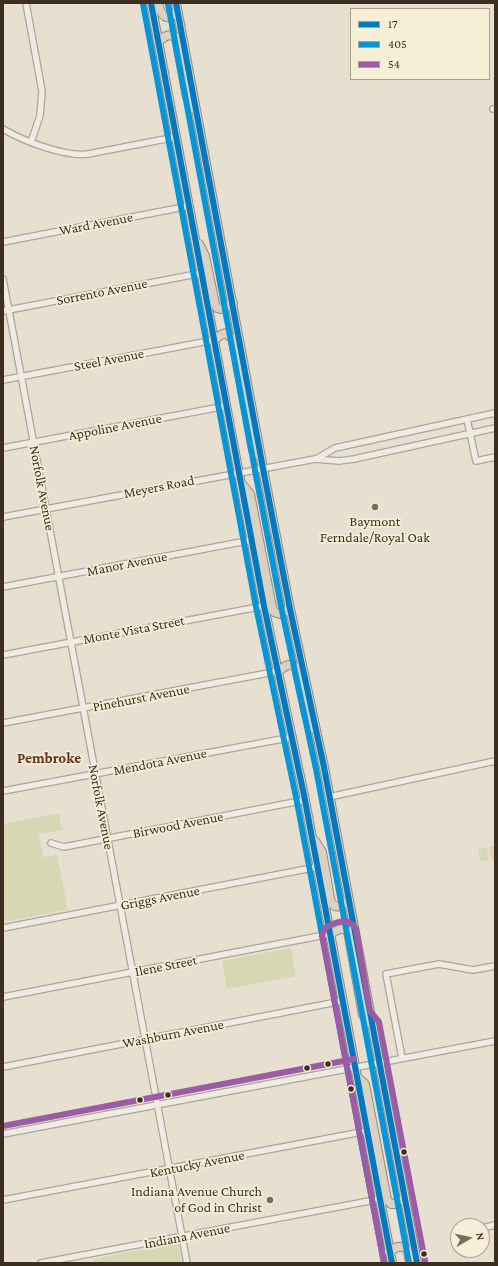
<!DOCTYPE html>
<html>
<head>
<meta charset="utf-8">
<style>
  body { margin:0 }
  #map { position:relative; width:498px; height:1266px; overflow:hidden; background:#e7e0d1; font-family:"Crimson Pro",serif }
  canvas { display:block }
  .frame { position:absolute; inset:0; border:4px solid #3d2e20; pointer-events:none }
  .legend { position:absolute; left:350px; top:8px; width:140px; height:72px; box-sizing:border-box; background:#f7eed8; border:1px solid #ada18e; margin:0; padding:5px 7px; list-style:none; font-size:12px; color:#3d2e20 }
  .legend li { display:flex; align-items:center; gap:8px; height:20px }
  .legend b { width:20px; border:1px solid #ada18e }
  .north { position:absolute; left:450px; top:1218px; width:40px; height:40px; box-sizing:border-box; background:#f7eed8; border:1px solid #ada18e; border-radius:50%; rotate:81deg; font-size:11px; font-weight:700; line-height:16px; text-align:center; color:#3d2e20 }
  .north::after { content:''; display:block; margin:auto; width:14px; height:18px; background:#786c5e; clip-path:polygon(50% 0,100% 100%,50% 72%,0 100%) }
</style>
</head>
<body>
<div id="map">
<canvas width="498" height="1266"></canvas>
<div class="frame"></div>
<ul class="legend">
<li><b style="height:5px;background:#0079c2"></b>17</li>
<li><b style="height:5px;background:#0696d7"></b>405</li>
<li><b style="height:5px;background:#9b5ba5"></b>54</li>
</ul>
<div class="north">N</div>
</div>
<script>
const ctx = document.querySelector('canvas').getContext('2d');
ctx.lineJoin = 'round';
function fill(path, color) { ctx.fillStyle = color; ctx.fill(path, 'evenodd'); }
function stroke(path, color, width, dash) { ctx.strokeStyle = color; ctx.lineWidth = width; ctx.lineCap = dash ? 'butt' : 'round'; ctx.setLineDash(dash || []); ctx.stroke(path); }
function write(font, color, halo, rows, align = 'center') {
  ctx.font = font + ' "Crimson Pro",serif'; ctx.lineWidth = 3.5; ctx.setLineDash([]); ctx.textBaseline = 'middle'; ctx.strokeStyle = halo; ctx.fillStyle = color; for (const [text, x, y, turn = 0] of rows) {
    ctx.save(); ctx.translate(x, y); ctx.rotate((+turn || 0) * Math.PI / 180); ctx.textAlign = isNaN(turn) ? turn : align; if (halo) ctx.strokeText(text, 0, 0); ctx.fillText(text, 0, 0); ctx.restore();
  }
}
const green = new Path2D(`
  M59 813 62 830 39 834 43 857 57 855 68 910 3 922V824Z
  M495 846V859L492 860 489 847Z
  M487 847 489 860 480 861 478 849Z
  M291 948 296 976 227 989 222 961Z
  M178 1243 182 1263H94L93 1259Z`);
const minor = new Path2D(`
  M26 3 42 91 40 116 31 142
  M493 109H495
  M3 129C23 141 65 157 88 154L176 137
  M3 242 189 206
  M3 279 187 1263
  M3 311 202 273
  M3 380 214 340
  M467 419 476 461 495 457
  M3 448 226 406
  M316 459 335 448 495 413
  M3 517 315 459 339 461 354 459 495 428
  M3 587 252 540
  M3 655 264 606
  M3 723 279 671
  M3 791 293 737
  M329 797 495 761
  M51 843 64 847 305 800
  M3 928 317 867
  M3 997 330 934
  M402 1058 386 974 439 964 473 970 495 966
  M3 1067 342 1001
  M3 1134 495 1041
  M3 1200 367 1131
  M482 1228 495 1225
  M41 1263 380 1199`);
const highway = new Path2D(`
  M151 3 232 437 264 606 304 795 392 1263
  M158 3C161 16 167 23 177 11
  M176 3 265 479 290 609 324 767 417 1263
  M158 42C164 37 169 32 176 38L187 97 193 108
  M199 244 205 256 215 304 217 308 222 309 233 303
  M214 340 221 335 226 333 233 340 253 450 261 457
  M242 484 250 494 272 607 274 612 280 614 290 609
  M279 671C284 667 290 661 296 668L306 714 313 728
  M315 841 322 852 330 898C333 911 341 907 349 900
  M330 934C336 931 341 926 348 931L363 1015 371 1024
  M357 1077 365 1084 387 1200 391 1204H394L405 1198
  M389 1252 397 1247H404L408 1251 410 1263`);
const bus1 = new Path2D(`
  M151 3 264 606 304 795 392 1263
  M176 3 265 479 290 609 324 767 417 1263`);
const bus2 = new Path2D(`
  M143 4 256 607 296 797 384 1263
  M168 4 257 481 282 611 316 769 409 1263`);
const bus3 = new Path2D(`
  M3 1126 354 1059
  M384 1263 322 935 325 928C335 922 349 916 356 929L370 1011 379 1022 425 1261`);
const markers = [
  [375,507,4,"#786c5e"],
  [328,1064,3.5,"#3d2e20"],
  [307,1068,3.5,"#3d2e20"],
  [351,1089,3.5,"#3d2e20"],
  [168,1095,3.5,"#3d2e20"],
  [140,1100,3.5,"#3d2e20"],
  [404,1152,3.5,"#3d2e20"],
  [270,1200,4,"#786c5e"],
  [424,1254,3.5,"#3d2e20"]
];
const streetNames = [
  ["Ward Avenue",96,224,-11],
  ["Sorrento Avenue",102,292,-11],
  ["Steel Avenue",109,360,-11],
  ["Appoline Avenue",115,427,-11],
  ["Meyers Road",159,487,-11],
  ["Norfolk Avenue",42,488,79],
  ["Manor Avenue",127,564,-11],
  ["Monte Vista Street",134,630,-11],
  ["Pinehurst Avenue",141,698,-11],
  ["Mendota Avenue",160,762,-11],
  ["Norfolk Avenue",101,807,79],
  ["Birwood Avenue",178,825,-11],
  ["Griggs Avenue",160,898,-11],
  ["Ilene Street",166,966,-11],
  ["Washburn Avenue",173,1034,-11],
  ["Kentucky Avenue",197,1164,-11],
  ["Indiana Avenue",187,1236,-11]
];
const poiNames = [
  ["Baymont",375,522],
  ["Ferndale/Royal Oak",375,538],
  ["Indiana Avenue Church",262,1192,"right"],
  ["of God in Christ",262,1208,"right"]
];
const neighbourhoodNames = [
  ["Pembroke",49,758]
];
fill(green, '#d6d7b3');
stroke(minor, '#ada599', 8);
stroke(highway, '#928b80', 10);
stroke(minor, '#efebe3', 5.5);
stroke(highway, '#dad1c2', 8);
stroke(bus1, '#0079c2', 6);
stroke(bus2, '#0696d7', 6);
stroke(bus3, '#9b5ba5', 6);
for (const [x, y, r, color] of markers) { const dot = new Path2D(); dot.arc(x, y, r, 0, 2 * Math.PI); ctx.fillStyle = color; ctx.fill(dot); stroke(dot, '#f7eed8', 1.5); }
write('14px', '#3d2e20', '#f7eed8', streetNames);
write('14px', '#3d2e20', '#f7eed8', poiNames);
write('bold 15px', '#6b2e1e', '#f7eed8', neighbourhoodNames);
</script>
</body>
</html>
